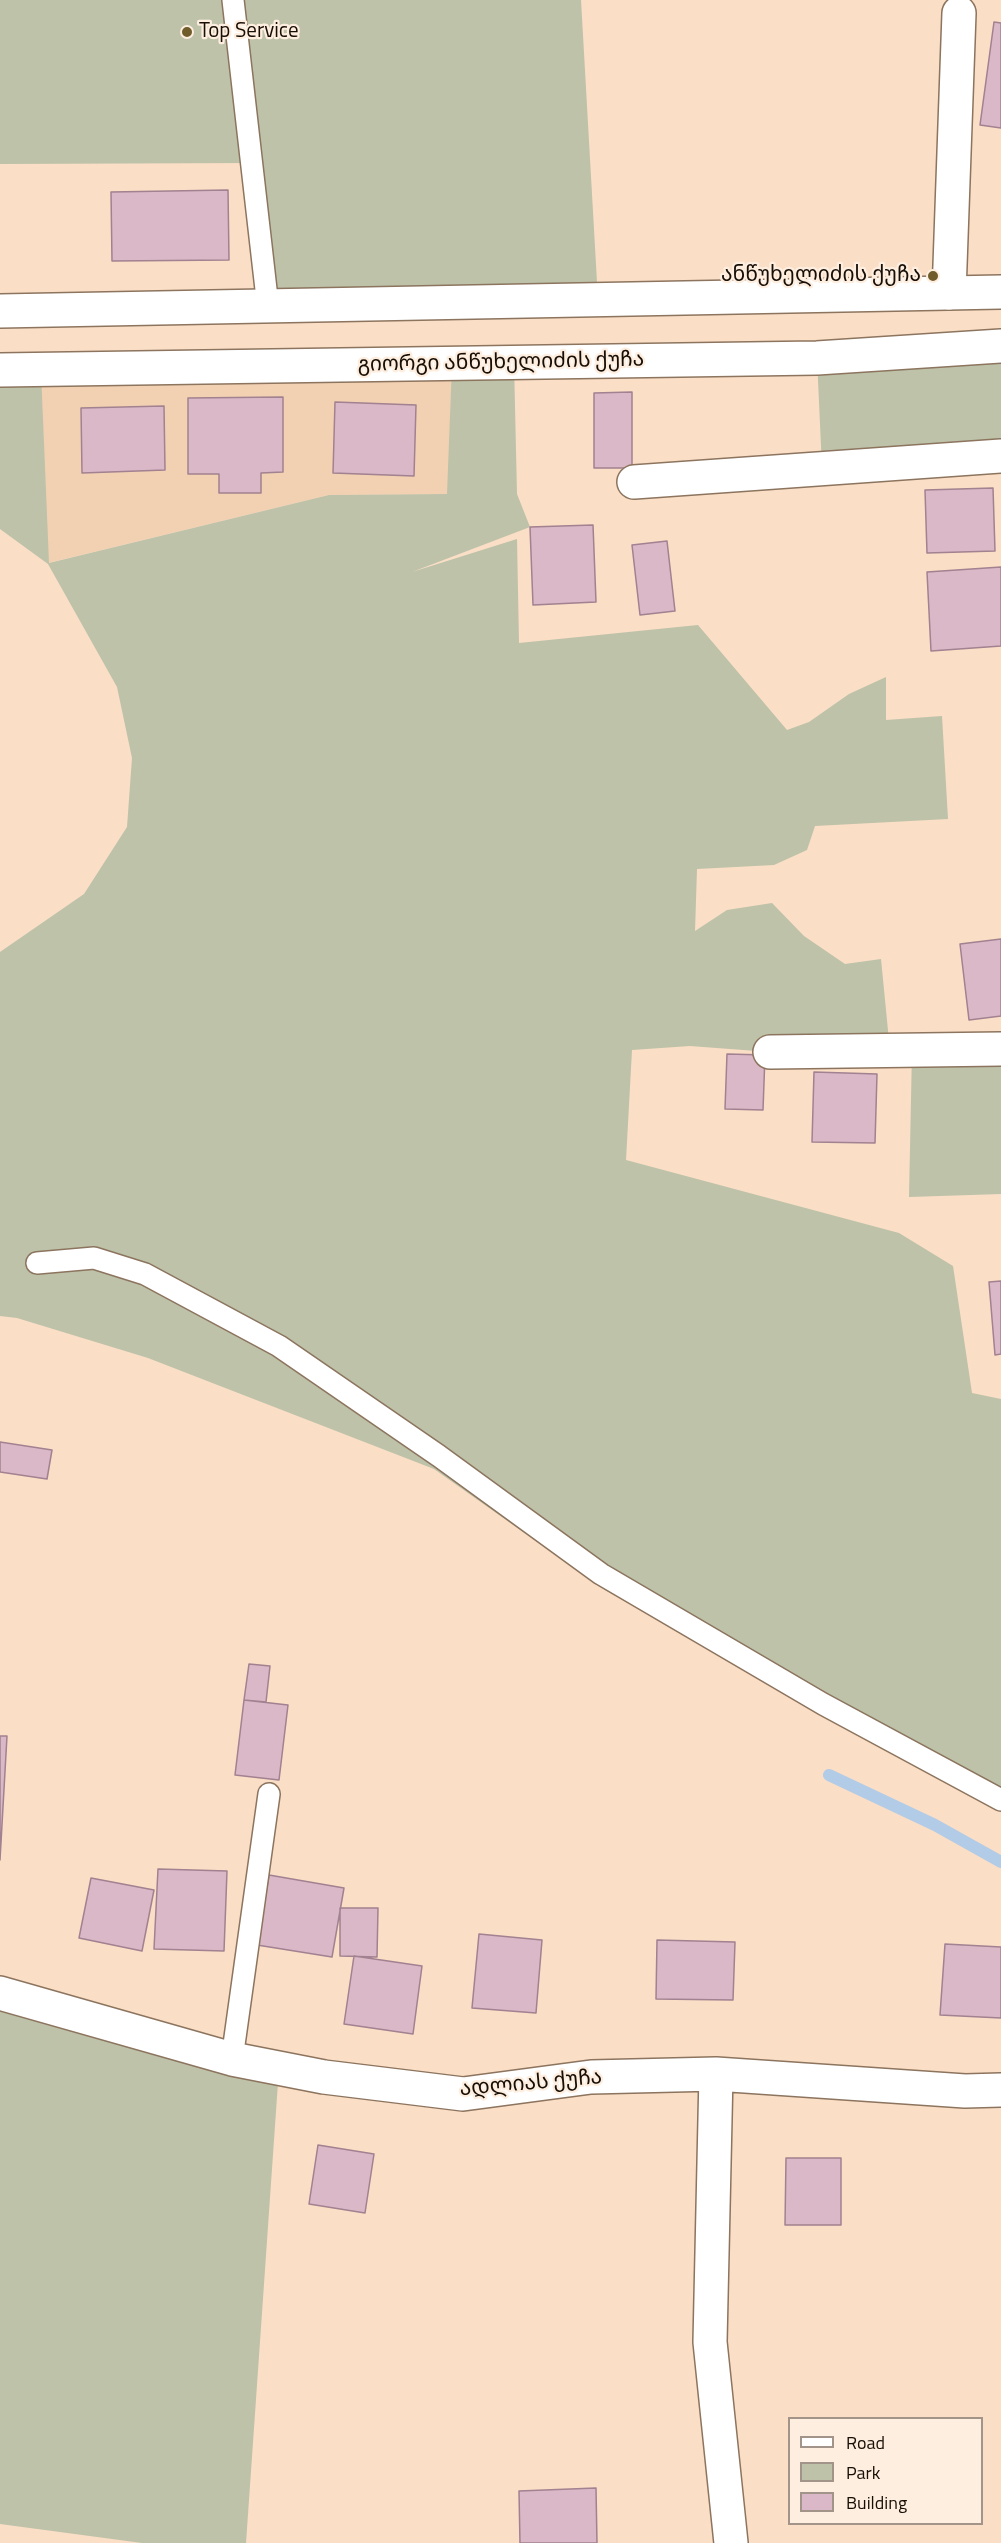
<!DOCTYPE html>
<html>
<head>
<meta charset="utf-8">
<style>
  body { margin:0 }
  #map { position:relative; width:1001px; height:2543px; overflow:hidden; background:#fadec6; font-family:"Titillium Web",sans-serif }
  canvas { display:block }
  .legend { position:absolute; left:788px; top:2417px; width:195px; height:108px; box-sizing:border-box; background:#feeedf; border:2px solid #a29488; margin:0; padding:8px 10px; list-style:none; font-size:18px; color:#170e06 }
  .legend li { display:flex; align-items:center; gap:12px; height:30px }
  .legend b { width:30px; border:2px solid #a29488 }
</style>
</head>
<body>
<div id="map">
<canvas width="1001" height="2543"></canvas>
<ul class="legend">
<li><b style="height:8px;background:#fff"></b>Road</li>
<li><b style="height:16px;background:#bdc2a9"></b>Park</li>
<li><b style="height:16px;background:#dbb8c7"></b>Building</li>
</ul>
</div>
<script>
const ctx = document.querySelector('canvas').getContext('2d');
ctx.lineJoin = 'round';
function fill(path, color) { ctx.fillStyle = color; ctx.fill(path, 'evenodd'); }
function stroke(path, color, width, dash) { ctx.strokeStyle = color; ctx.lineWidth = width; ctx.lineCap = dash ? 'butt' : 'round'; ctx.setLineDash(dash || []); ctx.stroke(path); }
function write(font, color, halo, rows, align = 'center') {
  ctx.font = font + ' "Titillium Web","Noto Sans Georgian",sans-serif'; ctx.lineWidth = 4.5; ctx.setLineDash([]); ctx.textBaseline = 'middle'; ctx.strokeStyle = halo; ctx.fillStyle = color; for (const [text, x, y, turn = 0] of rows) {
    ctx.save(); ctx.translate(x, y); ctx.rotate((+turn || 0) * Math.PI / 180); ctx.textAlign = isNaN(turn) ? turn : align; if (halo) ctx.strokeText(text, 0, 0); ctx.fillText(text, 0, 0); ctx.restore();
  }
}
const built = new Path2D(`
  M452 363 448 494 329 495 48 563 41 370Z`);
const green = new Path2D(`
  M0 0H581L598 300 268 307 252 163 0 164Z
  M1001 346V456L822 468 817 358Z
  M452 363H514L517 494 530 527 412 572 517 539 519 643 698 625 787 730 809 722 849 694 886 677V720L942 716 948 819 815 826 807 850 774 865 697 869 695 931 727 910 772 903 804 936 845 964 881 959 890 1051 770 1052 690 1046 632 1050 626 1160 899 1233 953 1266 972 1393 1001 1399V1803L826 1713 605 1590 434 1469 148 1358 17 1318 0 1316V952L84 894 127 827 132 758 117 687 48 564 0 529V370H41L49 563 329 495 447 494Z
  M1001 1049V1194L909 1197 912 1051Z
  M0 2004 279 2068 246 2543H142L0 2524Z`);
const stream = new Path2D(`
  M829 1775 935 1825 1001 1862`);
const building = new Path2D(`
  M994 22 1001 23V128L980 125Z
  M228 190 229 260 112 261 111 192Z
  M632 392V468H594V393Z
  M283 397V472L261 473V493H219V474H188V398Z
  M335 402 416 405 414 476 333 473Z
  M164 406 165 470 82 473 81 408Z
  M993 488 995 551 927 553 925 490Z
  M593 525 596 602 533 605 530 527Z
  M667 541 675 611 640 615 632 545Z
  M1001 567V646L931 651 927 572Z
  M1001 939V1016L969 1020 960 944Z
  M727 1054 765 1055 763 1110 725 1109Z
  M814 1072 877 1074 875 1143 812 1142Z
  M1001 1281V1354L995 1355 989 1282Z
  M0 1442 52 1450 47 1479 0 1472Z
  M249 1664 270 1666 266 1702 244 1700Z
  M244 1700 288 1705 279 1780 235 1775Z
  M0 1736H7L0 1860Z
  M158 1869 227 1871 224 1951 154 1949Z
  M269 1875 344 1888 332 1957 257 1945Z
  M91 1878 154 1890 142 1951 79 1938Z
  M340 1908H378L377 1957 340 1956Z
  M479 1934 542 1940 536 2013 472 2008Z
  M657 1940 735 1942 733 2000 656 1999Z
  M945 1944 1001 1947V2018L940 2015Z
  M354 1956 422 1966 413 2034 344 2024Z
  M318 2145 374 2154 365 2213 309 2204Z
  M786 2158H841V2225H785Z
  M596 2488 597 2543H520L519 2491Z`);
const service = new Path2D(`
  M233 0 268 307
  M37 1263 94 1258 145 1274 279 1346 439 1456 601 1574 823 1704 1001 1800
  M232 2059 269 1794`);
const minor = new Path2D(`
  M949 293 959 13
  M634 482 1001 456
  M770 1052 1001 1049
  M0 1993 232 2059 324 2077 463 2094 591 2077 716 2074 965 2091 1001 2090
  M716 2074 710 2342 731 2543`);
const secondary = new Path2D(`
  M0 311 1001 292
  M0 370 817 358 1001 346`);
const markers = [
  [187,32,6,"#705b2a"],
  [933,276,6,"#705b2a"]
];
const poiNames = [
  ["Top Service",199,32],
  ["ანწუხელიძის ქუჩა",921,276,"right"]
];
const streetNames = [
  ["გიორგი ანწუხელიძის ქუჩა",501,363,-1],
  ["ადლიას ქუჩა",531,2084,-5]
];
fill(built, '#f2d1b3');
fill(green, '#bdc2a9');
stroke(stream, '#b2cbe7', 12);
fill(building, '#dbb8c7');
stroke(building, '#a28190', 1.5);
stroke(service, '#8c745e', 24);
stroke(minor, '#8c745e', 36);
stroke(secondary, '#8c745e', 36);
stroke(service, '#fff', 21);
stroke(minor, '#fff', 33);
stroke(secondary, '#fff', 33);
for (const [x, y, r, color] of markers) { const dot = new Path2D(); dot.arc(x, y, r, 0, 2 * Math.PI); ctx.fillStyle = color; ctx.fill(dot); stroke(dot, '#feeedf', 2); }
write('21px', '#170e06', '#feeedf', poiNames, 'left');
write('21px', '#170e06', '#feeedf', streetNames);
</script>
</body>
</html>
